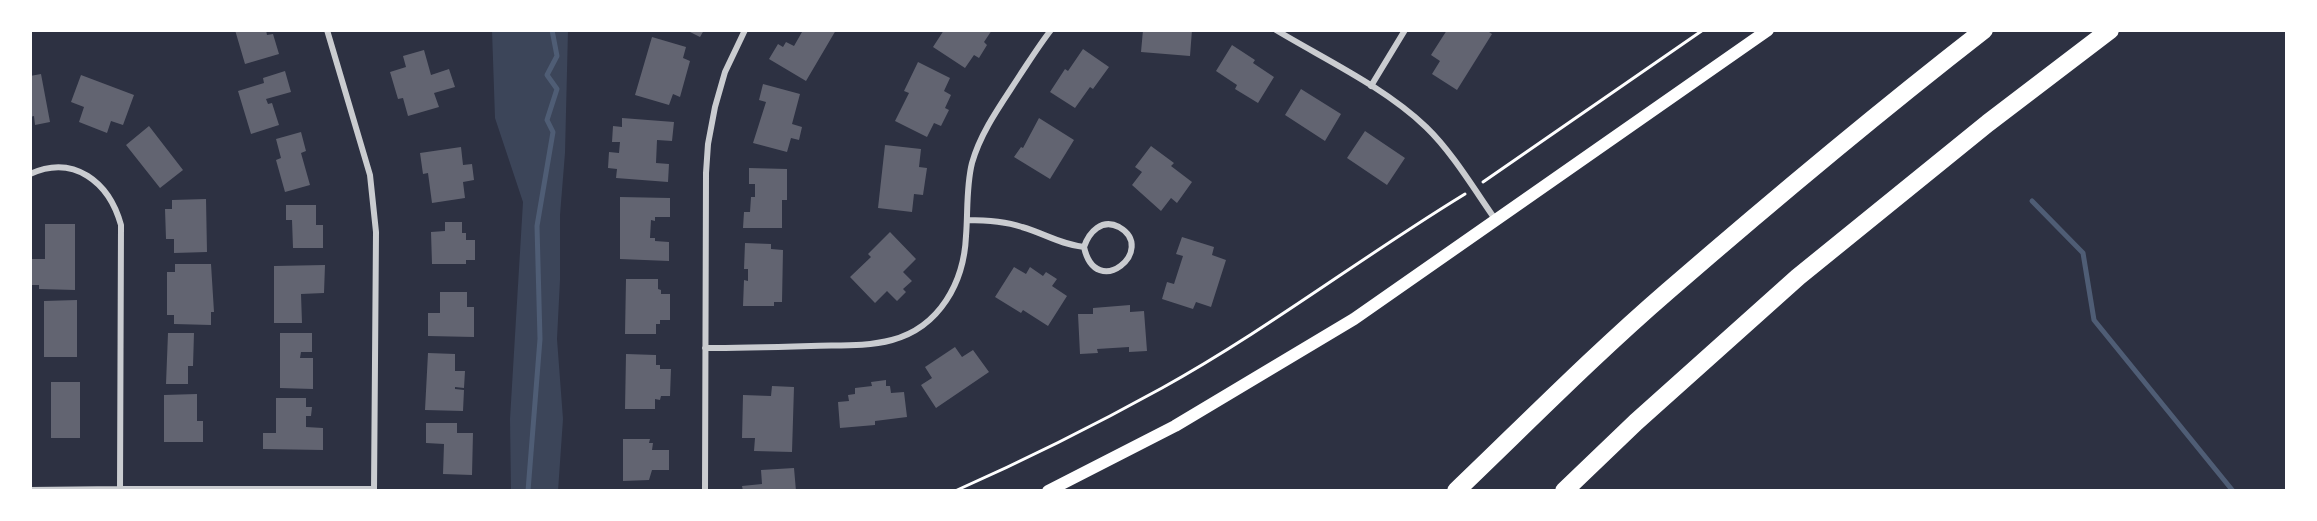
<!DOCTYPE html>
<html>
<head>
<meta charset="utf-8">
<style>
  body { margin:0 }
  #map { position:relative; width:2317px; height:521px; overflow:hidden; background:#2d3142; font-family:Montserrat,sans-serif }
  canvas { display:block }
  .frame { position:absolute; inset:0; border:32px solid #fff; pointer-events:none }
</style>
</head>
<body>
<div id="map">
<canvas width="2317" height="521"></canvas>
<div class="frame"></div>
</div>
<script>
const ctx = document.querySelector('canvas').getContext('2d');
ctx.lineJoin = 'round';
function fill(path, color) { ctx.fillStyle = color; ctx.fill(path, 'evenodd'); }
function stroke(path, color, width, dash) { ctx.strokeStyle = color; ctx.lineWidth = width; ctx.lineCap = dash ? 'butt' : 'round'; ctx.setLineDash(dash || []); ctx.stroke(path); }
const green = new Path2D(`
  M492 30H568L565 153 560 215V280L557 339 563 419 558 491H511L510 419 523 202 495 118Z`);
const stream = new Path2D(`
  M2032 201 2083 253 2094 320 2233 491
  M528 491 540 339 537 226 553 132 547 120 557 89 547 75 557 56 552 30`);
const building = new Path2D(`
  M235 30H266L267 35 273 34 279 54 245 64Z
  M686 30H704L700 37Z
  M798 30H836L806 81 769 59 778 44 783 47 786 42 794 46 802 32Z
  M944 30H992L984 42 987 45 979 58 974 55 965 68 933 47Z
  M1143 30H1192L1190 56 1141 52Z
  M1447 30 1461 32 1462 30H1486L1492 34 1457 90 1432 74 1440 61 1431 55Z
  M652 37 686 47 683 58 690 61 680 97 673 94 669 105 635 95Z
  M1232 45 1255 60 1253 63 1274 77 1258 103 1235 89 1237 85 1216 71Z
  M1083 49 1109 67 1093 89 1090 87 1075 108 1050 92 1065 69 1068 71Z
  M424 50 431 75 449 69 455 87 434 93 439 107 408 116 403 98 398 99 390 72 406 67 403 56Z
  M918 62 950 78 944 91 951 95 945 108 949 110 941 126 934 123 927 137 895 121 909 93 904 91Z
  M285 71 291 92 266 99 268 104 272 103 279 125 251 134 238 91 264 83 263 78Z
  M41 74 50 122 35 125 34 116 30 117V76Z
  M81 75 134 95 123 125 111 121 107 133 79 122 84 107 71 102Z
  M763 84 800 94 792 124 802 127 799 140 791 138 787 152 753 143 766 102 759 100Z
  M1301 89 1341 114 1325 141 1285 115Z
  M622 118 674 122 672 141 657 140 656 163 669 164 668 182 616 178 617 169 608 168 609 152 619 153 620 142H612L613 126 622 127Z
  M1039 118 1074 140 1050 179 1014 157 1021 147 1023 148Z
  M149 126 183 170 160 188 126 145Z
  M1365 131 1405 158 1387 185 1347 158Z
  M301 132 306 151 301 153 310 185 285 192 276 160 281 158 276 139Z
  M885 145 921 149 919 167 927 168 923 195 914 194 912 212 878 208Z
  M1151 146 1174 163 1171 166 1192 182 1177 203 1171 198 1161 211 1132 185 1142 172 1135 167Z
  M461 147 463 165 472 164 474 180 463 182 465 198 432 203 428 173 423 174 420 153Z
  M749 168 787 169V200H782V228H743L744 212H750L751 197H755V184H749Z
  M620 197 670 198V217H655V221L651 220 650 238H655V241L669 242V261L620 259Z
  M206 199 207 252 174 253V239H166L165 209H172V200Z
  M286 205H316V225H323V248H293L292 220H286Z
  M445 222H462V233H466V240H475V260H466V264H432L431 232 445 231Z
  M45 224H75V290L39 289V285H30V259H45Z
  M890 232 916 259 903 272 912 281 903 289 906 292 897 301 887 291 875 303 850 277 871 257 868 254Z
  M1182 237 1214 247 1212 255 1226 260 1211 307 1196 302 1193 309 1162 299 1167 282 1174 284 1183 256 1176 254Z
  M745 243 771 244V249L783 250 782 302H774V306H743L744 280 748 281V269H744Z
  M175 264H211L214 312H211V325L174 324V315H167V272H175Z
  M325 265 324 293 301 294 302 323H274V266Z
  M1014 267 1026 274 1030 267 1043 276 1046 272 1057 279 1052 286 1067 296 1048 326 1023 310 1021 313 995 297Z
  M626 279H658V289L661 290V294H670V320H660V324H656V334H625Z
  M440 292H467V307H474V337L428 336V313H440Z
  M77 300V357H44V301Z
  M1130 305V312L1144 311 1147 351 1129 352V347L1097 349 1098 353 1080 354 1078 314H1093V308Z
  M168 333H194L193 366H188V384H166Z
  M280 333H312V352H301L300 358H313V389L280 388Z
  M955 347 962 357 973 350 989 372 936 408 921 385 932 378 925 367Z
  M428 353 455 354V371H465L464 388 455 387V389L464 390 463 411 425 410Z
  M626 354 656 355V365H660V369H671L670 396H661L660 400 655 399V409H625Z
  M886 380V386H890L891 393 904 392 907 417 875 421V425L840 428 838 402 849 401 848 395 855 394V388L872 386 871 382Z
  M51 382H80V438H51Z
  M772 386 794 387 792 452 754 451 755 438H742L743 395 771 396Z
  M197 394V421H203V442H164V395Z
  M276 398H306V407H312L311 416H306V427L323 428V450L263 449V433H276Z
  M426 423H457V433H473L472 475 443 474 444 444 426 443Z
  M623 439H650L649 443H653L652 450H669V470H652L649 480 623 481Z
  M794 468 796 491H743L742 486 762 484 761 470Z`);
const path = new Path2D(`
  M1483 182 1703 30
  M955 491C1025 460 1095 425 1162 388 1267 330 1363 256 1465 194`);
const minor = new Path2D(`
  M327 30 370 175 376 232 374 491
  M1276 30C1326 60 1384 87 1426 127 1452 152 1474 189 1495 219
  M1371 86 1405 30
  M30 174C74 154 109 182 121 225L120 489 30 490
  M967 220C986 220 1004 221 1022 227 1046 234 1059 244 1084 247 1096 302 1158 249 1119 227 1102 218 1089 232 1084 247
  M705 348C740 348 776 347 811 346 838 345 866 347 892 340 940 327 964 282 966 236 968 212 966 187 972 163 981 131 1002 103 1020 75 1030 60 1040 44 1051 30
  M120 489H374
  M705 491 706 173 708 144 715 107 725 72 745 30`);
const secondary = new Path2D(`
  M1048 491 1175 426 1354 319 1768 30`);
const motorway = new Path2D(`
  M1456 491C1526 424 1595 354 1668 291 1772 201 1876 114 1984 30
  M1564 491 1636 422 1798 277 1988 123 2110 30`);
fill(green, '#3c4559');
stroke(stream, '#4f5d75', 5);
fill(building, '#626471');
stroke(path, '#fff', 3);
stroke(minor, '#caccd0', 6);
stroke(secondary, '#fff', 12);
stroke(motorway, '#fff', 18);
</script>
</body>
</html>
